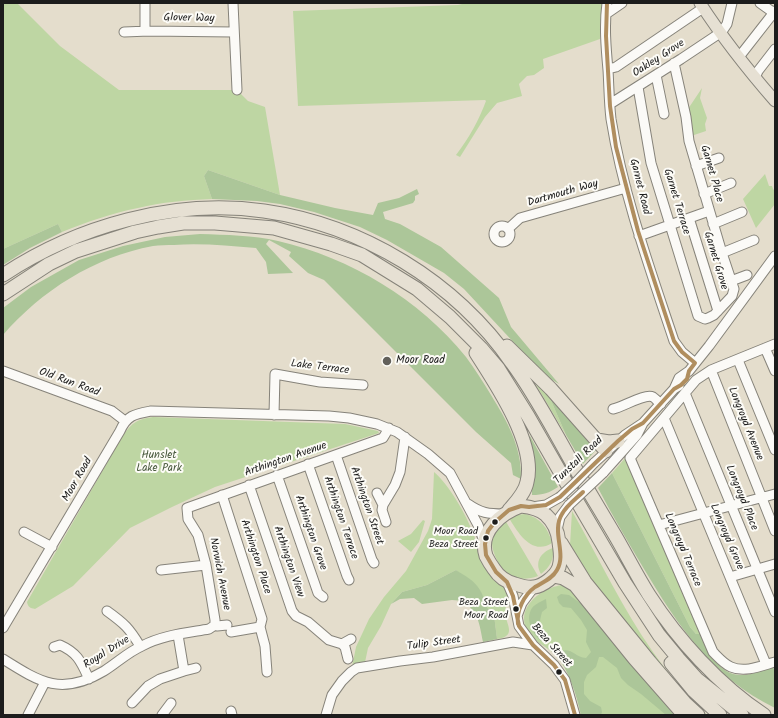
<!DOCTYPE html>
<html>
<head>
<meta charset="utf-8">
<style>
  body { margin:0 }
  #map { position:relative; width:778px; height:718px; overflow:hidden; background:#e4ddcc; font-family:Kalam,sans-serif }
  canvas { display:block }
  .frame { position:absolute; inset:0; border:4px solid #1c1c1c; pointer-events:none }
</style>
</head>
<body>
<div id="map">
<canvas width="778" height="718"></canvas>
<div class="frame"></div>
</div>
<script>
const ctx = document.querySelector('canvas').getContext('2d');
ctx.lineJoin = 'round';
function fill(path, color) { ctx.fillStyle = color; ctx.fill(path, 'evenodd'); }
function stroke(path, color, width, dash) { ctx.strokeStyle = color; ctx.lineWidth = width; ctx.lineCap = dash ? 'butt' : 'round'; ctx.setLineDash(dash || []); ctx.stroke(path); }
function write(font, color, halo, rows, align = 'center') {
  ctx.font = font + ' Kalam,sans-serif'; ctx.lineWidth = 4; ctx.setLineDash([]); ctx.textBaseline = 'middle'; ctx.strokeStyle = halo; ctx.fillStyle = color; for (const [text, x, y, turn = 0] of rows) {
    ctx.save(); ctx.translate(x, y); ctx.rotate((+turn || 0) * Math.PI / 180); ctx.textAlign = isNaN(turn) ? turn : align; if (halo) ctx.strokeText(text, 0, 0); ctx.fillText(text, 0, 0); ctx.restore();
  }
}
const green = new Path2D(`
  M3 3H17L60 46 119 90H237L248 101 265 107 280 195 208 170 204 176 212 199C187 200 162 202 138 208 112 213 87 222 62 232L58 224 3 249Z
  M466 3H603L600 28V39L543 59 544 68 534 75 527 76 519 84 522 96 497 103 485 117 460 157 456 155C469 138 479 120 486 101L485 100 298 106 293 11 458 5Z
  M702 88 700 98 707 118 705 124 706 131 691 136 686 112Z
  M765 174 769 186H772L773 189 775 191V204L756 228 743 199Z
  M529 373 546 389 566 435Z
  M153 417 345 424 378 431 379 433 215 487 172 507 130 528 73 586 35 609C30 608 28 607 27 602L122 437C131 424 136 419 153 417Z
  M627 456 701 634H696L690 627 612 473Z
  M434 472C449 485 466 514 473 533 478 545 481 558 487 570 492 579 504 585 507 593 510 599 506 605 505 611 504 622 519 636 497 639L494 615 488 609 480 591 456 570 427 585 402 592 391 604 381 626 368 648 364 667 351 672 356 647 369 619 384 597 406 571 428 531 432 519Z
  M572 511C599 558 622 608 653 652 669 675 688 696 707 715H703L688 700 582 569 570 545Z
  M525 514C541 518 548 528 552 543 532 556 518 533 509 518L516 515Z
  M423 520 425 521 419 542 411 552 398 541 411 534Z
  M505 520 538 576C517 584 501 574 494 553 492 547 491 541 494 535 496 529 502 524 505 520Z
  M553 548C554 560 550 567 541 574 534 562 541 552 553 548Z
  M561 585 570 588 677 715H581C577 697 572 675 561 660 553 650 541 646 532 637 511 613 536 590 561 585Z`);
const forest = new Path2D(`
  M208 170 280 195 335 208 373 215 378 203 399 198 417 189 419 194 415 196V200L413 203 383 212 385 219 400 224 441 247 499 298 511 327 559 384 544 375 464 289 444 273 387 240 360 227 314 212 280 204 257 201 212 199 204 176Z
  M58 224 62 232 30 248 3 265V249Z
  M200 234C226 235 253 235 278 241 351 258 419 299 466 357 475 369 483 382 491 395 507 421 522 447 521 479L513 475 511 463 476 432 324 280 308 273 289 256 291 252 269 240 266 244 293 273 268 274 266 262 256 248C229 246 202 243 174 245 167 245 159 245 153 246 94 257 41 291 3 335V308L31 287 79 260 123 246 165 237Z
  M546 389 598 448 583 464 566 435Z
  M530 436 558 487C549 493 543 495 532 495V478L526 439Z
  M612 473 690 627 696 634H701C709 651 719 677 744 675 752 675 763 669 771 667L775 669V708C713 678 678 626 644 569 628 542 612 515 598 488Z
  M456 570C465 576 474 580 480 590 486 600 484 607 494 615L497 639 483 642C479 622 479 615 464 601L452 600 422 604 414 598 400 599 391 604 402 592 427 585Z
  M561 594 569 595 594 613 677 715H666L641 694 628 685 621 678 617 668 603 657H599L596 667 587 675 584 682V694L590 701 601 707 602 712 601 715H581C576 693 569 671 555 653 572 645 573 657 586 658L591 652 586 642 587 630 581 620 571 608 563 607 559 603 557 597Z
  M546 599 547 608 542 612C537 631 542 622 547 637L544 640 541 641C532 633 525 619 532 608 535 604 542 601 546 599Z`);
const minor = new Path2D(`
  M145 3V31
  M233 3 237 90
  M607 3C604 25 606 48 608 70 609 86 609 102 611 119 623 194 650 269 674 341L682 352 695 363
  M760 3 774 13
  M606 14 622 3
  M723 30 727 24 732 3
  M124 32 149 31 233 32
  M739 57 775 11
  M608 69 616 67 703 8
  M656 75 664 114
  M755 78 758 71 775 49
  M638 87 651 163 698 316 705 319 708 318 714 315 732 296 734 289 722 253 689 141 686 117 674 63
  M610 104 681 59 720 33
  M696 166 719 158
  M704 194 731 183
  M689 218 718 311
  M713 224 742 212
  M494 234a8 8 0 1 1 16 0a8 8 0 1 1-16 0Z
  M508 229 520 218 626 188
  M639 236 709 211
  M722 253 754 240
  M731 281 747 275
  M775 344 711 370 696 380 630 458 713 652C718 657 724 664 731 667 745 673 761 666 775 662
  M765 348 775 371
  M738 360 775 450
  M711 370 775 531
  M3 371 112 411 125 421
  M674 389 679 378 689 371 709 346 775 256
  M685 393 775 612
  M613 409C623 407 645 393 653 397 656 399 658 402 661 404
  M274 415 275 374 320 382 363 385
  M664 418 766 664
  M336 455 372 560 374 563
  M594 463 625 435 643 423 674 389 679 386
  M308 464 347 576 349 580
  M603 473 637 435 643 423
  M277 475 318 593 323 597
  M249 485 292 611 296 616 308 622 329 640 342 644 345 647 348 659
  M377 493 383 505
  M222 495 262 619 260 627 265 646 267 672
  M468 504C481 513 488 514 504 514
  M532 507 546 505 560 497
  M386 522 382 510 383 505 395 485 400 472 405 437
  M659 525 775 494
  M557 530 560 517 569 505
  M24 532 52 547
  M161 570 206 565
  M730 577 775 564
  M507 582 513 596 519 626 533 645 554 665 565 680 575 715
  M107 611C125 624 129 628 140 646
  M517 616 522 603 534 587
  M215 625V620L206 565 198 535 188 519 187 508 383 438 389 428
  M3 628 120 431C127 415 135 414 151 411L329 416 349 418 377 424 397 432 428 454 450 473 478 525 485 544
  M231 632 260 627
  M342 644 351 639
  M54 647 60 645C78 653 81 662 89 679
  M3 659C41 683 62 696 104 671 117 663 128 652 142 646 163 635 186 633 209 629L215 625 217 626 227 625
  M184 671 196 668
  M132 703 148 686 160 679 184 671 178 635
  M231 711 232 715
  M28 715 45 682
  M162 715 171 703
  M326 715 332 695 342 681 351 672 357 668 400 661 433 657 513 642 533 645`);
const major = new Path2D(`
  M700 3C722 37 748 70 775 101`);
const highway = new Path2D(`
  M3 275C77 226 175 198 264 211 362 225 455 281 512 363 532 390 548 420 565 450 581 479 599 508 616 537 627 556 637 576 649 595 678 640 719 685 764 715
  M3 294 49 264 76 251 135 232 158 227 183 223H215L274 228 331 244 362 255 417 289 450 317 481 348 498 368 528 416 571 491 625 583 659 635 678 658 697 679 742 715
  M507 346 551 389 606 451
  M476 353C496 384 537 445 527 482 525 493 516 502 509 510
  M597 440 609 442 618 441
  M521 506C530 507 540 509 546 515 554 522 558 533 559 542 560 551 562 558 559 567 556 576 543 586 534 587 528 588 521 586 515 584 507 582 499 577 494 569 491 565 488 560 486 556 478 531 502 513 521 506Z
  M561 543 585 582 650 662 685 703 698 715
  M553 576 563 578 575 585 634 658 684 715
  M671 663 694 691 720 715`);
const minorBridge = new Path2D(`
  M560 497 576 482 594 463
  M569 505 603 473`);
const bus1 = new Path2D(`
  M607 3 606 36 610 106 616 147 638 231 674 341 682 352 695 363
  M518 624C516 611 524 595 535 587 543 582 552 579 557 570 567 553 551 532 562 514 567 505 576 499 583 492
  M575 715 565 680 554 665 533 645 519 626 513 596 507 582 496 572 486 555 485 544 488 531 494 523 509 510 521 506 529 507 546 505 560 497 618 441 632 429 643 423 674 389 681 385 687 379 689 371 695 363`);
const markers = [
  [387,361,5,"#62605a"],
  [495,522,3.5,"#1c1c1c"],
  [486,538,3.5,"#1c1c1c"],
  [516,609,3.5,"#1c1c1c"],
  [559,672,3.5,"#1c1c1c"]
];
const busNames = [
  ["Moor Road",478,532],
  ["Beza Street",478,545],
  ["Beza Street",508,603],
  ["Moor Road",508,616]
];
const streetNames = [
  ["Glover Way",189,19,1],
  ["Oakley Grove",659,59,-33],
  ["Garnet Place",711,174,74],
  ["Garnet Road",639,187,76],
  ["Dartmouth Way",563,194,-16],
  ["Garnet Terrace",676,202,73],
  ["Garnet Grove",715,261,73],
  ["Lake Terrace",320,368,7],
  ["Old Run Road",69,383,20],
  ["Longroyd Avenue",745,424,68],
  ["Arthington Avenue",286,460,-19],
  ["Tunstall Road",579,461,-44],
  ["Moor Road",78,480,-60],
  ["Longroyd Place",741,498,68],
  ["Arthington Street",366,506,71],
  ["Arthington Terrace",340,518,71],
  ["Arthington Grove",310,533,71],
  ["Longroyd Grove",726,537,67],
  ["Longroyd Terrace",682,550,67],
  ["Arthington Place",255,557,72],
  ["Arthington View",288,562,71],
  ["Norwich Avenue",219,574,79],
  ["Tulip Street",434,644,-8],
  ["Beza Street",551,646,48],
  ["Royal Drive",107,653,-32]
];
const poiNames = [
  ["Moor Road",396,361]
];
const parkNames = [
  ["Hunslet",159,456],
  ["Lake Park",159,469]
];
fill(green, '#bed6a3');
fill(forest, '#acc699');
stroke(minor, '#86837a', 11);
stroke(major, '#86837a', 13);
stroke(highway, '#86837a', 15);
stroke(minor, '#fbfaf7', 9);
stroke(major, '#e6e0d3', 11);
stroke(highway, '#e6e0d3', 13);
stroke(minorBridge, '#86837a', 11, []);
stroke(minorBridge, '#fbfaf7', 9);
stroke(bus1, '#b08e5f', 4);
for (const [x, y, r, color] of markers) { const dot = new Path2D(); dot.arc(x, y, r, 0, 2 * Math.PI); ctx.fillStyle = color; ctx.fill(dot); stroke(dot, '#fdfcf7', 1.5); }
write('10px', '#1c1c1c', '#fdfcf7', busNames, 'right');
write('11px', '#1c1c1c', '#fdfcf7', streetNames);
write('11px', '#1c1c1c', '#fdfcf7', poiNames, 'left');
write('11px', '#4a5b3f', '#fdfcf7', parkNames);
</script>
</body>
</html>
